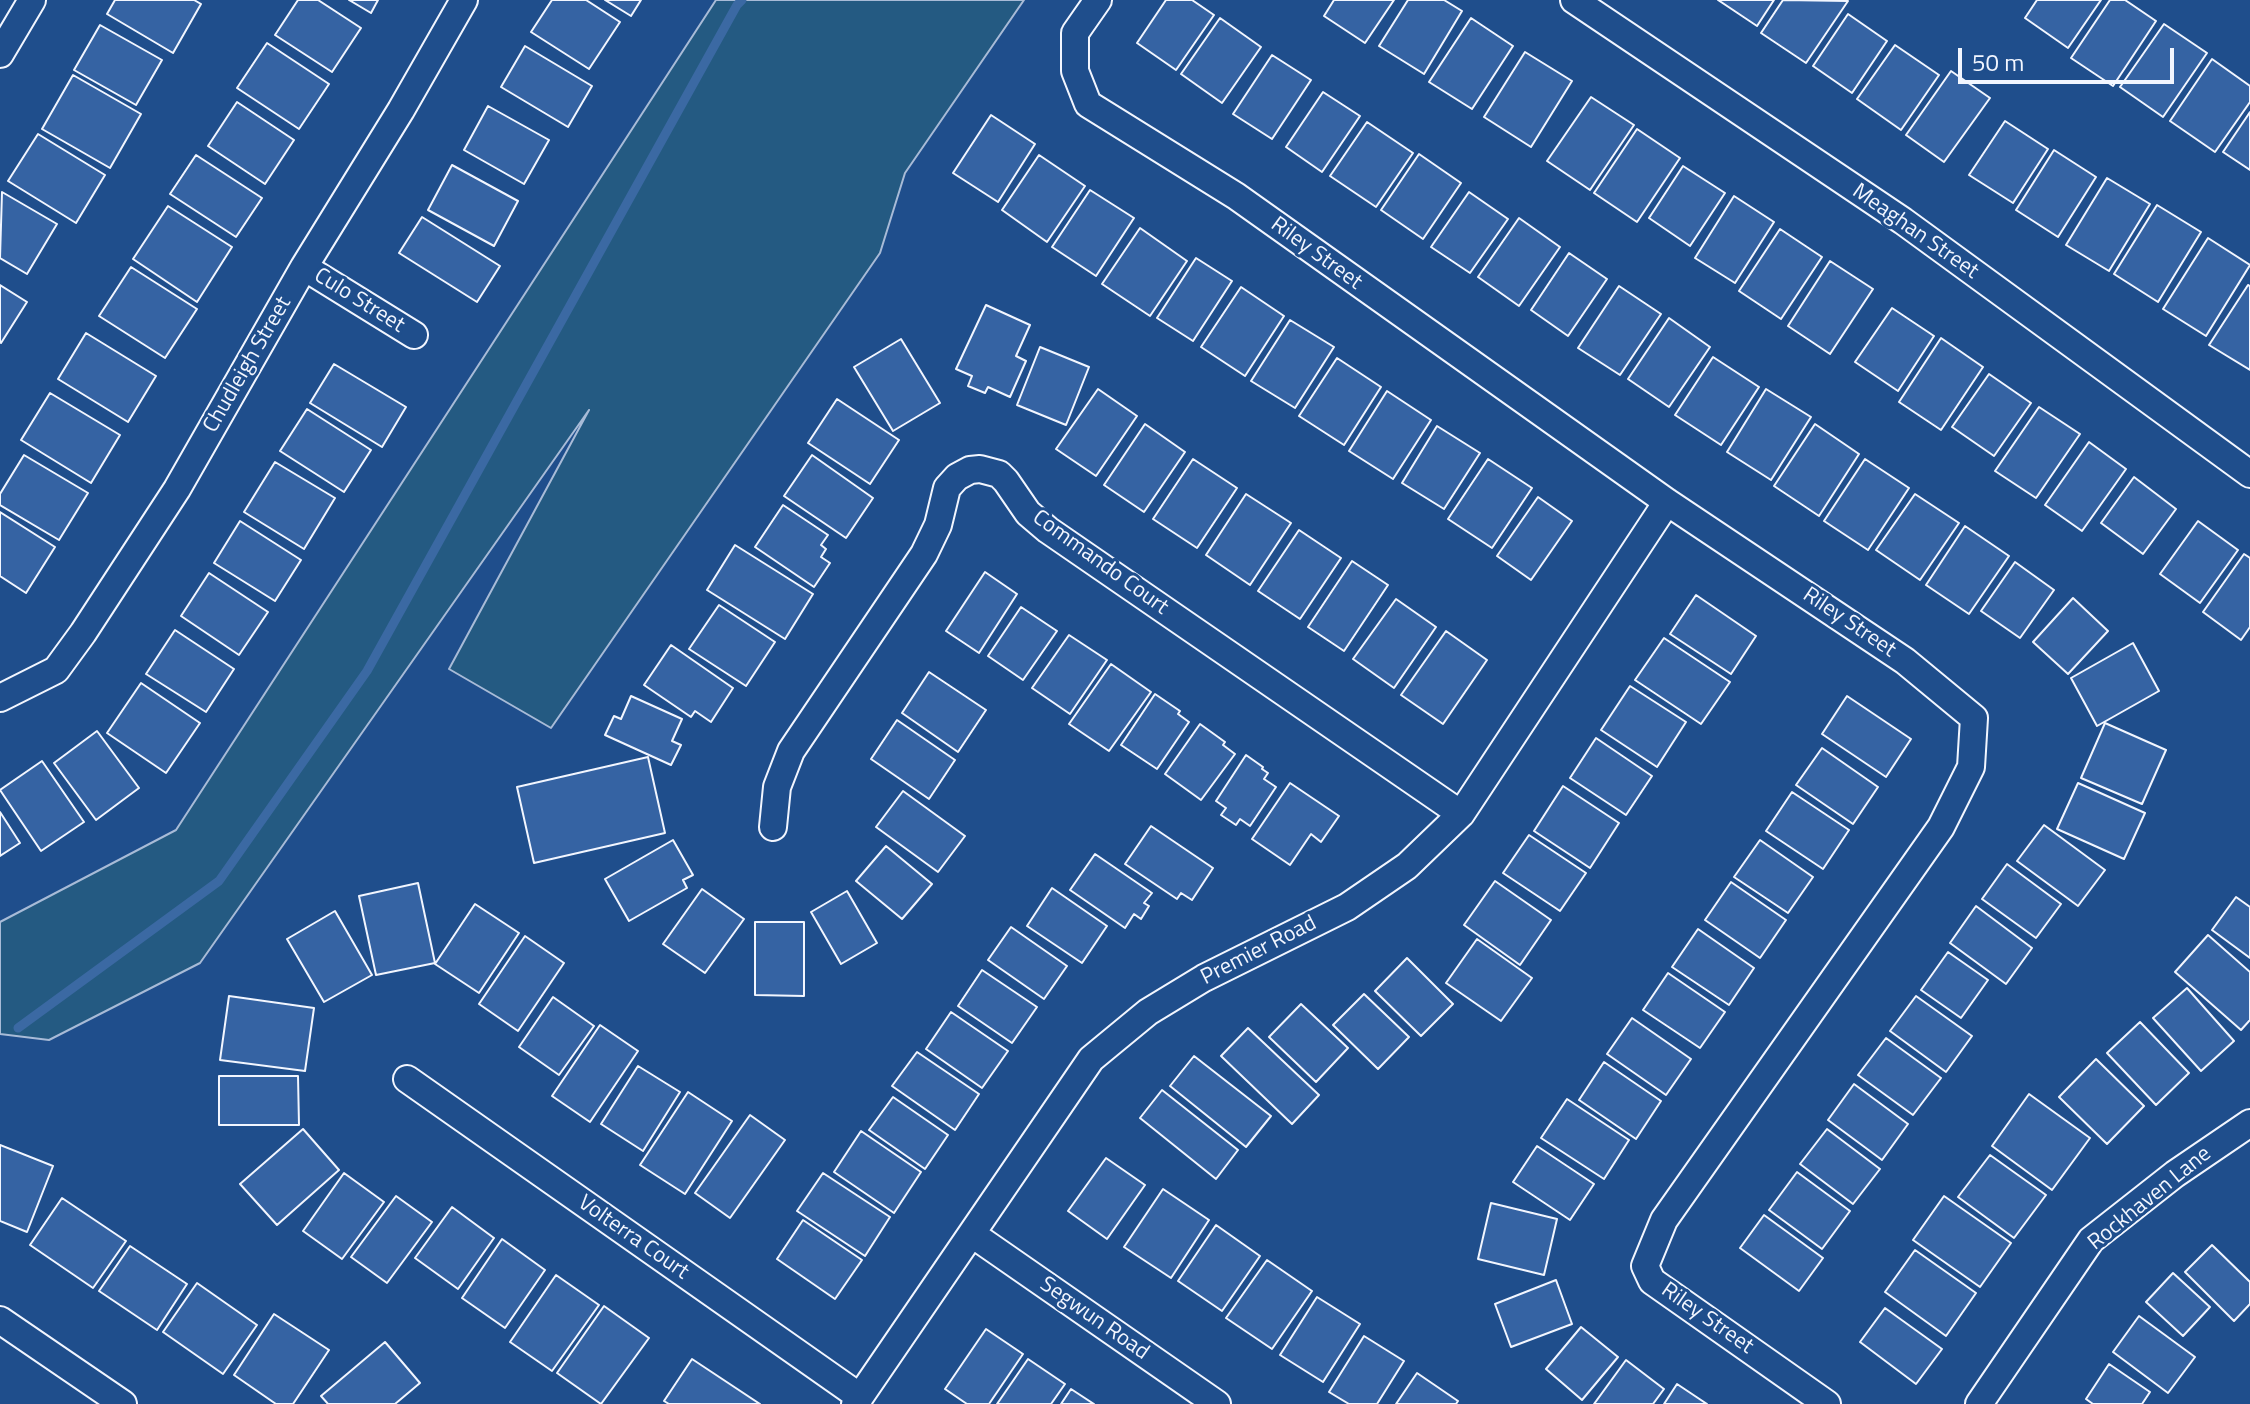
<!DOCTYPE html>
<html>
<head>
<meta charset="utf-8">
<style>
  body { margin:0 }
  #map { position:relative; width:2250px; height:1404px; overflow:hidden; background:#1f4e8c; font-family:"Titillium Web",sans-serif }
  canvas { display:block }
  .scale { position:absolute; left:1958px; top:48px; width:216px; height:36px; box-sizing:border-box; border:4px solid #f2f6ff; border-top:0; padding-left:10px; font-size:24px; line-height:28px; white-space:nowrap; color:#f2f6ff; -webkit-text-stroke:6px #1f4e8c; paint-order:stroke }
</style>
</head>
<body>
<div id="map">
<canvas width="2250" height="1404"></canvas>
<div class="scale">50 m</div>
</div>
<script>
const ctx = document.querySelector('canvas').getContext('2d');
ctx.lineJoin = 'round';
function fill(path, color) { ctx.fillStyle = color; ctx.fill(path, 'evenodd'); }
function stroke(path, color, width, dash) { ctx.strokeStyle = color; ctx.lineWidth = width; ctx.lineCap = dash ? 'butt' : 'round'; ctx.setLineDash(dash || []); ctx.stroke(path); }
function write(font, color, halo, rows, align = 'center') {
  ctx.font = font + ' "Titillium Web",sans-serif'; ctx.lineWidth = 6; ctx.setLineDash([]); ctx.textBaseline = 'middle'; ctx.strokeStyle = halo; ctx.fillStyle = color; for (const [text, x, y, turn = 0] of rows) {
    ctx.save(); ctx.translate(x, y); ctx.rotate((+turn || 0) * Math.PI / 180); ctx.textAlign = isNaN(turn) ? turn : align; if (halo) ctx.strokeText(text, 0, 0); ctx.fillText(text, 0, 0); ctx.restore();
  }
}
const green = new Path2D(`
  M716 0H1024L905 173 880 253 551 728 449 669 589 410 200 963 49 1040 0 1034V922L176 830Z`);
const stream = new Path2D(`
  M18 1028 219 881 367 671 737 5 742 0`);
const building = new Path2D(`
  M115 0H194L201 4 173 53 107 14Z
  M298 0H318L361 28 332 72 275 35Z
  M349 0H378L371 13Z
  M552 0H586L620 22 589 69 531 32Z
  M605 0H641L631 16Z
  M1166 0H1192L1214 15 1176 70 1137 43Z
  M1334 0H1394L1365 43 1324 16Z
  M1408 0H1444L1462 11 1424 74 1379 46Z
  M1718 0H1774L1757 26Z
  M1783 0 1848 1 1806 63 1761 33Z
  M2037 0H2101L2068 48 2025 18Z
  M2110 0H2125L2156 21 2113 86 2071 58Z
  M1848 14 1887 41 1852 93 1813 66Z
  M1220 18 1261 47 1222 103 1181 74Z
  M1471 18 1513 46 1472 109 1429 82Z
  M2164 24 2207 53 2163 117 2120 87Z
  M100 25 162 60 136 105 74 70Z
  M267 43 329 84 299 129 237 88Z
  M1895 45 1939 75 1901 130 1857 99Z
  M525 46 592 86 568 127 501 87Z
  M1525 52 1572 81 1531 147 1484 117Z
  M1272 55 1311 80 1272 139 1233 114Z
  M2212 59 2250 86V102L2215 152 2170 121Z
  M1951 71 1990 98 1944 162 1906 135Z
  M73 75 141 114 110 168 42 129Z
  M1323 92 1360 116 1322 172 1286 147Z
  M1591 97 1634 125 1590 190 1547 161Z
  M237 102 294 140 265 184 208 146Z
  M488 106 549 140 524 184 464 150Z
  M2250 112V170L2223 152Z
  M991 115 1035 144 998 202 953 173Z
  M2005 121 2048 149 2013 203 1969 175Z
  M1367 122 1413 153 1376 207 1330 176Z
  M1637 129 1680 158 1637 222 1594 193Z
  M38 134 105 175 76 223 8 181Z
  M2054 150 2096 177 2058 237 2016 210Z
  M1419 154 1461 183 1423 239 1381 210Z
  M196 155 262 198 236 237 170 194Z
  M1039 155 1085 186 1047 242 1002 210Z
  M452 165 518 201 494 246 428 210Z
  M1683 166 1725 193 1690 246 1649 218Z
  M2107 178 2150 204 2109 271 2066 245Z
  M1090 190 1134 218 1096 276 1052 247Z
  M2 192 57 224 27 274 0 258Z
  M1469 192 1508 219 1470 273 1431 247Z
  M1734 196 1774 222 1735 283 1695 258Z
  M2157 205 2201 232 2158 302 2114 274Z
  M168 206 232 247 197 302 133 259Z
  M422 217 500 266 477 302 399 253Z
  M1519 218 1560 247 1519 306 1478 277Z
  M1140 228 1187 261 1150 316 1102 284Z
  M1780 229 1822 257 1781 319 1739 291Z
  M2208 238 2250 265 2206 336 2163 309Z
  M1569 253 1607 279 1568 336 1531 310Z
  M1196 258 1232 281 1193 341 1157 318Z
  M1830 261 1873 289 1830 354 1788 326Z
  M131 267 197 309 165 358 99 316Z
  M0 285 27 302 1 343 0 342Z
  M2248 285 2250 286V370L2209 345Z
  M1619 286 1661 314 1620 375 1578 348Z
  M1241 287 1284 316 1245 376 1201 347Z
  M986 305 1030 325 1016 356 1026 361 1010 397 988 387 985 393 968 386 972 376 956 369Z
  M1892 308 1934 336 1898 391 1855 362Z
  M1669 318 1710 347 1669 407 1628 379Z
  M1290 320 1334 347 1295 408 1251 381Z
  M86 333 156 376 128 422 58 379Z
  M1941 338 1983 367 1941 430 1899 402Z
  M901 339 940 403 893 431 854 367Z
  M1040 347 1089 367 1066 425 1017 405Z
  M1713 357 1759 387 1721 445 1675 415Z
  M1337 358 1381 387 1344 445 1299 416Z
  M334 364 406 407 382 447 310 403Z
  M1989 374 2031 403 1994 456 1952 427Z
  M1098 389 1137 416 1096 476 1056 449Z
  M1766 389 1811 417 1771 480 1727 452Z
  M1387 391 1431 420 1393 479 1349 451Z
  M50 393 120 435 91 483 21 440Z
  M837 399 899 440 870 484 808 443Z
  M2039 407 2080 434 2036 498 1995 471Z
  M307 409 371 450 344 492 280 451Z
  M1145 424 1185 452 1144 512 1104 485Z
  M1815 424 1859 454 1819 516 1774 486Z
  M1437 426 1480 453 1444 509 1402 483Z
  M2089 442 2126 469 2082 531 2045 505Z
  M24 455 88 493 59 540 0 505V494Z
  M812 455 873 498 846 538 784 496Z
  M1193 459 1237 488 1197 548 1153 519Z
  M1488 459 1532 488 1492 548 1448 519Z
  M1865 459 1909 488 1868 550 1824 521Z
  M275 462 335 498 304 549 244 512Z
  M2134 477 2176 509 2143 554 2101 523Z
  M1246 494 1291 523 1250 585 1206 555Z
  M1915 494 1959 523 1920 580 1876 550Z
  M1538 497 1572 521 1531 580 1497 556Z
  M783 505 828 535 821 545 826 549 821 557 830 563 814 587 755 547Z
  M0 512 55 547 26 593 0 576Z
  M240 521 301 560 275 601 214 563Z
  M2198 521 2238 550 2200 603 2160 574Z
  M1965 526 2009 556 1969 614 1926 585Z
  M1299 530 1341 558 1300 619 1258 591Z
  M735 545 813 594 785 639 707 590Z
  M2244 554 2250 558V627L2241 640 2203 612Z
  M1352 561 1388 585 1344 651 1308 627Z
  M2015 562 2054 590 2020 638 1981 611Z
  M985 572 1017 594 979 653 946 631Z
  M209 573 268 612 239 655 181 616Z
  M1696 595 1756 636 1731 674 1670 634Z
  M2073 598 2108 631 2068 674 2033 642Z
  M1396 599 1436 627 1394 688 1353 659Z
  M719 605 775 642 746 686 689 649Z
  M1021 607 1057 631 1023 680 988 656Z
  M175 630 234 669 206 712 146 674Z
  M1446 631 1487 660 1443 724 1401 695Z
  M1069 635 1107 660 1070 714 1032 688Z
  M1664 638 1730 682 1701 724 1635 680Z
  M2133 643 2159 691 2097 726 2071 678Z
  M671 645 733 688 711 722 695 711 691 717 644 685Z
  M1111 664 1151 692 1109 751 1069 724Z
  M929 672 986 710 958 752 902 713Z
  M141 683 200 723 166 773 107 733Z
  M1630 686 1686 722 1657 767 1601 730Z
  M1155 694 1180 711 1178 714 1189 722 1157 769 1121 745Z
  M631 696 682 719 672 741 681 745 671 765 605 735 614 716 621 719Z
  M1847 696 1911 739 1886 777 1822 734Z
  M897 720 955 760 929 799 871 759Z
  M2105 723 2166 750 2142 804 2081 778Z
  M1200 724 1225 742 1223 745 1235 754 1201 800 1165 774Z
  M97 731 139 788 96 820 54 763Z
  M1596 738 1652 776 1626 815 1570 778Z
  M1822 748 1878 787 1853 824 1796 785Z
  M1246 755 1263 767 1262 769 1268 773 1264 779 1276 787 1250 826 1240 819 1236 825 1221 815 1226 808 1216 801Z
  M648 757 665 833 534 863 517 787Z
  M42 761 84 822 41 851 0 790Z
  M1290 783 1339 816 1321 842 1311 834 1290 865 1252 839Z
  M2078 783 2145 813 2124 859 2057 829Z
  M1563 786 1619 823 1590 868 1534 831Z
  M903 791 965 836 938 872 876 827Z
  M1792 792 1849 830 1823 869 1766 831Z
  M0 812 20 843 0 856Z
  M2044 825 2105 870 2078 906 2017 861Z
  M1151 826 1213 868 1192 900 1181 893 1177 899 1125 864Z
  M1529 835 1586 873 1560 911 1503 873Z
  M673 840 693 875 683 880 687 888 629 921 605 879Z
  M1760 840 1813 877 1788 913 1734 877Z
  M886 846 932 884 902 919 856 881Z
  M1095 854 1152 893 1144 903 1149 906 1141 919 1134 914 1125 928 1070 890Z
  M2007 864 2061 904 2036 938 1982 899Z
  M1495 881 1551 920 1520 965 1464 925Z
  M1731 882 1786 920 1760 958 1705 920Z
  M418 883 435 963 376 975 359 896Z
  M1052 888 1107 926 1082 963 1027 926Z
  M702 889 744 919 705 973 663 944Z
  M847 891 877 943 841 964 811 912Z
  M2236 897 2250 907V958L2212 930Z
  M475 904 519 933 479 993 435 964Z
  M1976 906 2032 948 2006 984 1950 943Z
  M335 911 372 975 324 1002 287 939Z
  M755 922H804V996L755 995Z
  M1011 927 1067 966 1044 999 988 960Z
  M1698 929 1754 968 1729 1005 1672 967Z
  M2208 935 2250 972V1020L2241 1030 2175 972Z
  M525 936 564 963 518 1031 479 1004Z
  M1477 939 1532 978 1501 1021 1446 983Z
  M1948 952 1988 980 1961 1018 1921 990Z
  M1407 958 1453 1004 1421 1036 1375 991Z
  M982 970 1037 1007 1012 1043 958 1006Z
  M1668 973 1725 1012 1700 1048 1643 1010Z
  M2187 988 2234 1041 2201 1071 2153 1018Z
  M1364 994 1409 1037 1378 1069 1333 1025Z
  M229 996 314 1008 305 1071 220 1060Z
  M1916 996 1972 1036 1946 1072 1890 1031Z
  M553 997 594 1026 559 1075 519 1047Z
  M1301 1004 1348 1048 1316 1082 1269 1037Z
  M951 1012 1008 1051 982 1088 926 1049Z
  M1632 1018 1691 1059 1666 1095 1607 1054Z
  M2140 1022 2189 1073 2156 1105 2107 1053Z
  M600 1025 638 1051 590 1122 552 1096Z
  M1248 1028 1319 1095 1292 1124 1221 1056Z
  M1886 1038 1941 1078 1913 1115 1858 1075Z
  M917 1052 979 1094 955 1130 892 1086Z
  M1194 1056 1271 1116 1246 1147 1170 1086Z
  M2096 1059 2144 1106 2107 1144 2059 1097Z
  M1604 1062 1661 1101 1636 1139 1579 1100Z
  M638 1066 680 1092 643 1151 601 1124Z
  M219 1076H298L299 1125H219Z
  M1854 1084 1908 1124 1882 1160 1828 1120Z
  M1162 1090 1238 1150 1216 1179 1140 1118Z
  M688 1092 732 1121 685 1194 640 1165Z
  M2029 1094 2090 1138 2052 1190 1992 1146Z
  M893 1097 948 1135 925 1169 869 1130Z
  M1567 1099 1629 1140 1604 1179 1541 1138Z
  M750 1115 785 1140 730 1218 695 1193Z
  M303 1129 339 1170 277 1225 240 1184Z
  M1827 1129 1880 1169 1853 1204 1800 1164Z
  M861 1131 921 1172 894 1213 834 1172Z
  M0 1145 53 1166 27 1232 0 1221Z
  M1537 1146 1594 1184 1570 1220 1513 1182Z
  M1990 1155 2046 1195 2014 1238 1958 1197Z
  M1106 1158 1145 1185 1107 1239 1068 1211Z
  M1797 1172 1850 1211 1822 1249 1769 1210Z
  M344 1173 384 1202 342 1259 303 1231Z
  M823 1173 890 1217 865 1256 797 1211Z
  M1163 1189 1209 1220 1171 1278 1124 1247Z
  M396 1196 432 1222 387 1283 351 1257Z
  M1944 1196 2011 1243 1980 1287 1913 1240Z
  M62 1198 126 1241 93 1288 30 1245Z
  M1491 1203 1557 1219 1544 1275 1478 1259Z
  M452 1207 494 1238 458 1289 415 1258Z
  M1764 1215 1823 1258 1799 1291 1740 1248Z
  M803 1220 862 1260 835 1299 777 1259Z
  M1216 1225 1260 1256 1222 1311 1178 1281Z
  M502 1239 545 1270 505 1328 462 1298Z
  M2212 1245 2250 1282V1304L2234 1321 2185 1272Z
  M130 1246 187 1284 157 1330 99 1291Z
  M1915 1250 1976 1293 1946 1336 1885 1292Z
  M1267 1260 1312 1291 1272 1349 1226 1318Z
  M2173 1273 2210 1307 2183 1336 2146 1302Z
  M556 1275 599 1305 552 1371 510 1342Z
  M1556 1280 1572 1324 1511 1347 1495 1304Z
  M197 1283 257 1325 223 1374 163 1332Z
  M1317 1297 1360 1324 1323 1382 1280 1355Z
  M604 1306 649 1338 601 1404 557 1373Z
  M1885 1308 1942 1349 1916 1384 1860 1342Z
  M274 1314 329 1350 293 1404H276L234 1375Z
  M2139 1316 2195 1357 2168 1393 2113 1352Z
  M1581 1327 1618 1357 1582 1400 1546 1369Z
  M986 1329 1023 1354 989 1404H967L945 1389Z
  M1364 1336 1404 1361 1377 1404H1349L1329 1392Z
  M385 1342 420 1383 395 1404H328L321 1396Z
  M692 1359 760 1404H669L664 1401Z
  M1028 1359 1065 1384 1051 1404H997Z
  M1626 1360 1664 1389 1653 1404H1594Z
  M2109 1364 2150 1392 2142 1404H2093L2086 1399Z
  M1417 1373 1458 1401 1456 1404H1396Z
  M1677 1384 1707 1404H1664Z
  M1071 1389 1094 1404H1061Z`);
const minor = new Path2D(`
  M1098 0 1075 33V71L1088 104 1236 196 1667 502 1905 661 1974 718 1971 767 1941 827 1664 1220 1645 1266 1652 1281 1827 1404
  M1574 0 1903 221 2250 474
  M0 54 32 0
  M304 267 414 335
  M0 698 56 670 83 633 177 489 304 267 401 110 464 0
  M773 827 777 787 791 751 924 554 938 525 947 488 957 477 970 470 980 469 999 474 1006 481 1028 513 1048 530 1461 814
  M407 1079 860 1397
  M972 1234 1217 1404
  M0 1320 123 1404
  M855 1404 1091 1059 1148 1012 1204 978 1347 907 1407 866 1461 814 1667 502
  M1979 1404 2091 1240 2175 1174 2250 1123`);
const streetNames = [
  ["Meaghan Street",1915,232,35],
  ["Riley Street",1316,254,36],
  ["Culo Street",359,301,32],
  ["Chudleigh Street",248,365,-60],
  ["Commando Court",1100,563,36],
  ["Riley Street",1849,623,34],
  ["Premier Road",1259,951,-27],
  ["Rockhaven Lane",2150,1199,-39],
  ["Volterra Court",633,1238,35],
  ["Segwun Road",1094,1319,35],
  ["Riley Street",1707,1319,35]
];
fill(green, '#245a82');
stroke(green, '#a8bbd7', 2);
stroke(stream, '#3b69a3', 9);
fill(building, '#3563a3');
stroke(building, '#f2f6ff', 2);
stroke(minor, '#f2f6ff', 30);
stroke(minor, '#1f4e8c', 26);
write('22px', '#f2f6ff', '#1f4e8c', streetNames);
</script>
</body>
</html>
